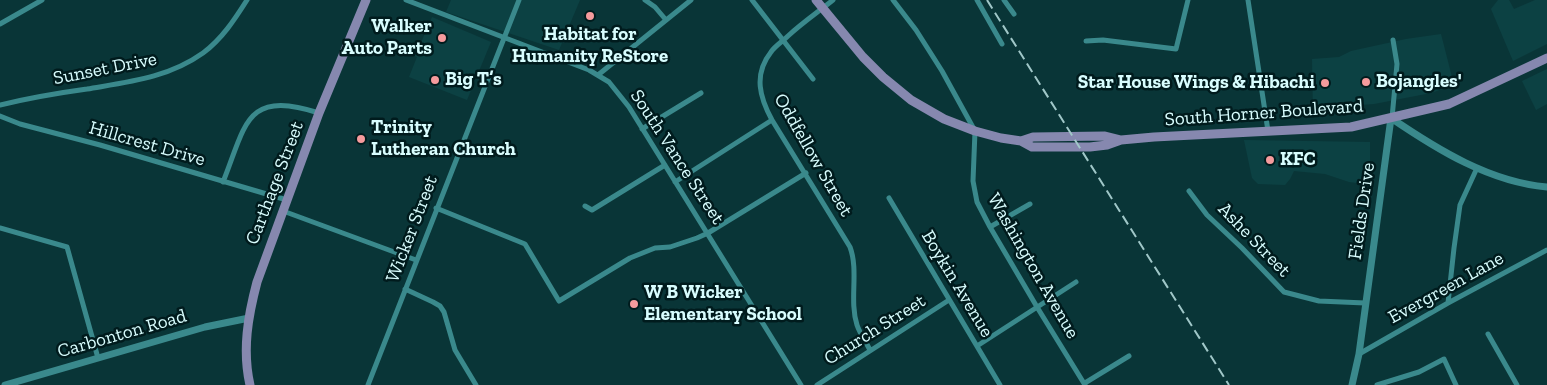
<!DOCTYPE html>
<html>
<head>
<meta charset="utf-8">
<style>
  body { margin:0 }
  canvas { display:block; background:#093537 }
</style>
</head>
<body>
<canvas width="1547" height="385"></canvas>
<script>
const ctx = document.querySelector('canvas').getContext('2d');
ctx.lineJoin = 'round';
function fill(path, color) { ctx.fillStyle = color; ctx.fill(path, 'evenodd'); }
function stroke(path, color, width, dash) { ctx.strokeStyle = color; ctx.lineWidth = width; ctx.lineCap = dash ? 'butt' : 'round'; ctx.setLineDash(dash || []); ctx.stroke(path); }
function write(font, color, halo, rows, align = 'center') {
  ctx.font = font + ' "Zilla Slab",serif'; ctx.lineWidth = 5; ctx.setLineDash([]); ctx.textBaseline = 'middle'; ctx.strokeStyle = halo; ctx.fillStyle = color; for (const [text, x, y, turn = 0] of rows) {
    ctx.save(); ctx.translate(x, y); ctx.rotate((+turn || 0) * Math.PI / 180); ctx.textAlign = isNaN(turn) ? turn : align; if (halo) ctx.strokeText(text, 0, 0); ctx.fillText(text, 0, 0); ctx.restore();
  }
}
const built = new Path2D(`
  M451 0H580L559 50 446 12Z
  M1498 0H1509L1514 9 1535 0H1547V44L1513 61 1491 9Z
  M432 17 491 42 467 100 409 77 417 57 407 53 411 42 420 45Z
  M1441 34 1454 85 1431 93 1374 104 1345 106 1313 112 1312 59 1339 57 1351 51 1406 39Z
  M1547 69V104L1536 110 1522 81Z
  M1244 140 1370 142V174L1365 184 1349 182 1325 174 1294 171 1290 179 1285 185 1258 184 1252 178Z`);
const minor = new Path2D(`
  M406 0 589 70 609 82 629 107 801 385
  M645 0 655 7 666 20
  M752 0 813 79
  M833 0C818 12 802 23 788 36 782 42 775 46 771 52 753 75 760 98 772 120L850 247C859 271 849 300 857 325 860 334 866 342 870 350
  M893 0 916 30 942 71 975 131 973 181 977 202 990 227 1037 307 1085 385
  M977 0 1002 44
  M1004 0 1014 14
  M1248 0 1268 131
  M0 24 42 0
  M1086 41 1103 40 1176 49 1188 0
  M598 75 691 0
  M0 105C29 98 58 93 87 89 128 82 168 78 203 53 222 39 235 19 247 0
  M0 116 20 124 100 145 287 200
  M1392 118 1397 64 1393 40
  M642 129 701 93
  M223 182C246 125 245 89 319 113
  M675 182 772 120
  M1189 191 1207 215 1242 248 1284 292 1319 301 1365 303
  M889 198 1000 385
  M585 206 592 210 665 165
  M436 208 525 244 559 301 630 258 655 248 670 247 697 238 708 233 806 173
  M283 211 416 260
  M990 227 1030 204
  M0 228 67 247 98 358
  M405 289 433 302 440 306 444 312 455 350 476 385
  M1448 303 1454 248 1460 205 1477 168
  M1488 334 1517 385
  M977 346 1076 282
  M1359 354 1448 303 1547 250
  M1085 383 1129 356
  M368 385 519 0
  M817 385 949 300
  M1377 385 1419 372 1444 359 1456 385`);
const tertiary = new Path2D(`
  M5 385 205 327 249 318
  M1352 385 1359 354 1391 118C1438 150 1490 182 1547 187`);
const primary = new Path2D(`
  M816 0 863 57 883 77 911 100 944 119 975 131 1001 138 1021 141 1033 137 1105 136 1121 140
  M1021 141 1032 147H1090L1107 145 1121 140 1154 137 1351 127 1449 104 1547 58
  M250 385C242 350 248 316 257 282L319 113 366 0`);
const rail = new Path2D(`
  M987 0 1229 385`);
const markers = [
  [590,16,5,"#f59b9d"],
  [442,38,5,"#f59b9d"],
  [435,80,5,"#f59b9d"],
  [1366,82,5,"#f59b9d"],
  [1325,83,5,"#f59b9d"],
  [361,139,5,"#f59b9d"],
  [1270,160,5,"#f59b9d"],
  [634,304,5,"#f59b9d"]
];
const poiNames = [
  ["Walker",432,27,"right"],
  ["Auto Parts",432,49,"right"],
  ["Habitat for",590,35,"center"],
  ["Humanity ReStore",590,57,"center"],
  ["Big T’s",445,80],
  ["Bojangles'",1376,82],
  ["Star House Wings & Hibachi",1315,83,"right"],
  ["Trinity",371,128],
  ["Lutheran Church",371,150],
  ["KFC",1280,160],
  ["W B Wicker",644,293],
  ["Elementary School",644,315]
];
const streetNames = [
  ["Sunset Drive",105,69,-11],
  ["South Horner Boulevard",1264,113,-4],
  ["Hillcrest Drive",147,144,16],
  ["Oddfellow Street",813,155,60],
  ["South Vance Street",677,157,57],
  ["Carthage Street",275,183,-69],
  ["Fields Drive",1362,211,-82],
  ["Wicker Street",412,229,-69],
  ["Ashe Street",1254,240,46],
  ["Washington Avenue",1033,266,60],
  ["Boykin Avenue",957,284,59],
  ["Evergreen Lane",1446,288,-29],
  ["Church Street",875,330,-32],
  ["Carbonton Road",122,334,-16]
];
fill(built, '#0c4143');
stroke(minor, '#3a898c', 5);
stroke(tertiary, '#3a898c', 7);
stroke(primary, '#8688af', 9);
stroke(rail, '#a0c7c8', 2, [10, 5]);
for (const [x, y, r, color] of markers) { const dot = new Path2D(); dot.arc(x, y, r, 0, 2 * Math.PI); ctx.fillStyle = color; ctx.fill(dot); stroke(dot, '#001b1d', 2); }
write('bold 19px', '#d8fdfe', '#001b1d', poiNames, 'left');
write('19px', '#d8fdfe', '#001b1d', streetNames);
</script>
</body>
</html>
